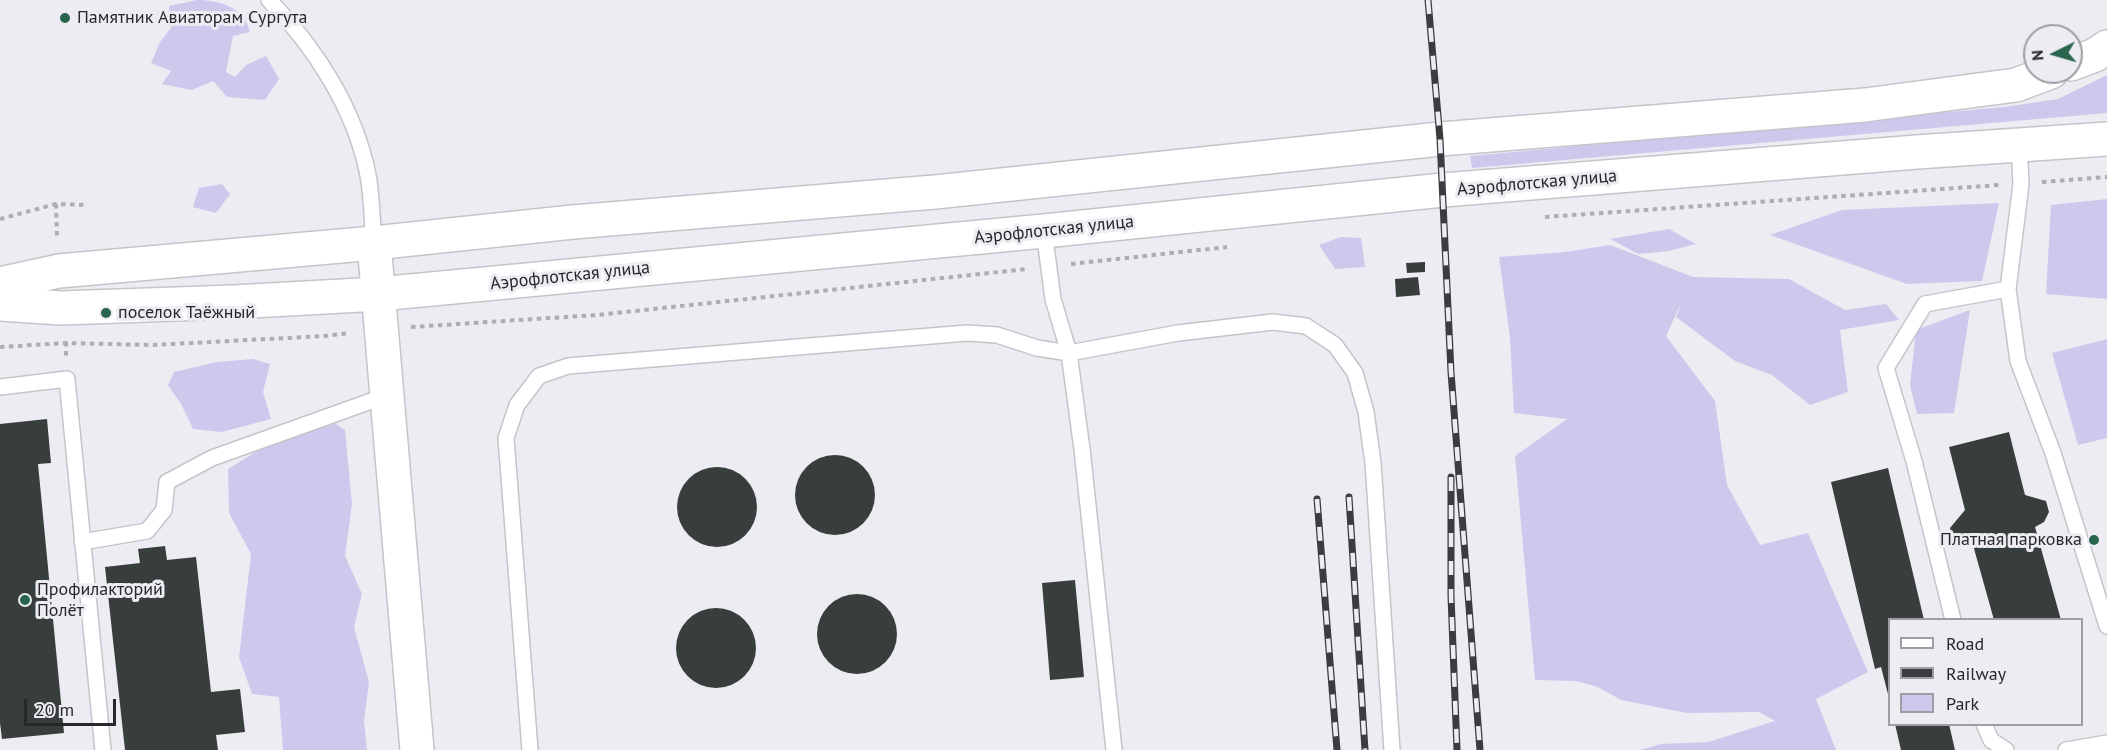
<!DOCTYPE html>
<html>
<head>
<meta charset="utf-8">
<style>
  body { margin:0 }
  #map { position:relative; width:2107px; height:750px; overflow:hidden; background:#edecf3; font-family:"PT Sans",sans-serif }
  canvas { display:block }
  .legend { position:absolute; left:1888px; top:618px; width:195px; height:108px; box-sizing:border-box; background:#edecf3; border:2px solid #9e9da3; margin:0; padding:8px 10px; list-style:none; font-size:18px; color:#28272a }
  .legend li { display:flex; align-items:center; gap:12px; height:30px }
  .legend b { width:30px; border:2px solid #9e9da3 }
  .north { position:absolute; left:2023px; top:24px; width:60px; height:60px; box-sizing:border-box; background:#edecf3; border:2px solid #9e9da3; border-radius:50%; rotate:265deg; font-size:16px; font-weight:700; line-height:24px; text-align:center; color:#28272a }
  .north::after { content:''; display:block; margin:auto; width:21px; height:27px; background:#29644d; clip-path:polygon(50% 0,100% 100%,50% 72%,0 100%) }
  .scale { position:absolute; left:24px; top:699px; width:92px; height:27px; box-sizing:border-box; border:3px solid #28272a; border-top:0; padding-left:8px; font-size:18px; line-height:21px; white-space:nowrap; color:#28272a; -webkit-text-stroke:4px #edecf3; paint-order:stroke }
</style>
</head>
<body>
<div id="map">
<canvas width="2107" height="750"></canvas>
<ul class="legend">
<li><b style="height:8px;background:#fff"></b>Road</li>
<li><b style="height:8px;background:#3c3b3f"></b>Railway</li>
<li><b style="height:16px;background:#d0c7ed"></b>Park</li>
</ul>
<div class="north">N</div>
<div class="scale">20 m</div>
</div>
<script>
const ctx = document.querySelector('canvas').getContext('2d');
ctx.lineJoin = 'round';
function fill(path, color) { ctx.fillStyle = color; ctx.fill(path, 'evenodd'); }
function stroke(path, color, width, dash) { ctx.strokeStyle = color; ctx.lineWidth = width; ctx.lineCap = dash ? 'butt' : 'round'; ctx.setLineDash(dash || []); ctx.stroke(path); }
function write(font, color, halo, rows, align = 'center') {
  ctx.font = font + ' "PT Sans",sans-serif'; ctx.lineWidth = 6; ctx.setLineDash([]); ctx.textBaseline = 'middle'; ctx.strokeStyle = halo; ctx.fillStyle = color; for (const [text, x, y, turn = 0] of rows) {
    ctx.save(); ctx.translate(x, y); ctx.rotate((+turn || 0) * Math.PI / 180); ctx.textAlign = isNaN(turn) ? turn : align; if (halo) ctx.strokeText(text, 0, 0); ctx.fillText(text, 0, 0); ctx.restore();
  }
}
const green = new Path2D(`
  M197 0C221 0 244 8 250 32L233 36 226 72 235 77 246 65 266 56 279 79 265 100 227 97 213 81 192 90 162 84 171 71 151 63 160 42 171 28 169 6Z
  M2107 75V113L1472 168 1470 156 2004 107 2058 99Z
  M222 184 230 194 216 213 193 207 199 188Z
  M2107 199V299L2046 294 2051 205Z
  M1999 203 1982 281 1907 284 1770 235 1842 210Z
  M1669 229 1696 244 1669 251 1638 254 1610 239Z
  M1341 237 1361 238 1365 267 1335 269 1319 245Z
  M1610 245 1693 277 1789 279 1845 310 1886 304 1899 320 1840 330 1848 392 1810 405 1772 375 1735 361 1676 317 1683 299 1666 336 1715 401 1727 485 1760 545 1808 533 1868 672 1816 699 1836 750H1640L1661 744 1708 742 1775 721 1759 712 1687 713 1621 700 1598 687 1576 681 1535 680 1515 456 1567 419 1514 413 1510 338 1499 257 1565 252Z
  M1970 310 1954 413 1917 414 1910 385 1916 330Z
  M2107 339V438L2078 445 2052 353Z
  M253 359 270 364 263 392 271 419 222 432 193 429 181 404 168 385 174 372 217 362Z
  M331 421 345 430 352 504 345 556 362 594 354 627 369 682 364 721 367 750H283L279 697 252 694 239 657 251 554 229 513 228 469 262 448Z`);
const building = new Path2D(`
  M1425 262V272L1407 273 1406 263Z
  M1418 277 1420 295 1396 297 1395 279Z
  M47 419 51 463 38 464 64 733 2 739 0 723V424Z
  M2009 432 2025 495 2046 501 2049 512 2044 522 2035 527 2061 620H1994L1973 545H1962L1953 539 1950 528 1965 510 1949 447Z
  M795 495a40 40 0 1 1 80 0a40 40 0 1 1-80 0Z
  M677 507a40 40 0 1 1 80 0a40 40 0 1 1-80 0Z
  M1888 468 1924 620H1890L1889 698 1881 667 1875 669 1831 482Z
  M165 546 167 560 196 557 211 692 240 689 245 732 216 735 218 750H125L105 567 140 563 138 549Z
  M1075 580 1084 677 1050 680 1042 583Z
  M817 634a40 40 0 1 1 80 0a40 40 0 1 1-80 0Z
  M676 648a40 40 0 1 1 80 0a40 40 0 1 1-80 0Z
  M1895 724H1949L1955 750H1901Z`);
const path = new Path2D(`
  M2042 182 2107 177
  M56 204 57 239
  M1545 217 1999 185
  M0 219 56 204 88 205
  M1071 264 1227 247
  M411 327 597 315 1027 269
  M66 342V359
  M0 347 66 343 153 345 325 336 350 333`);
const service = new Path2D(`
  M269 0C315 47 355 109 368 175 372 197 372 221 374 243
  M2019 145 2021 184 2008 289 2018 361 2053 453 2107 626
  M1044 231 1053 299 1069 353 1082 449 1114 750
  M0 387 67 379 103 750
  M82 542 147 531 164 510 167 482 212 458 388 395
  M1953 620 1914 461 1886 368 1925 304 2008 289
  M1984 724 1991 740 2006 750
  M530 750 506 438 517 405 539 376 568 366 967 333 997 335 1037 348 1069 353 1178 333 1273 322 1306 326 1335 345 1355 373 1366 412 1373 463 1377 522 1392 750
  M2066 750 2107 743`);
const tertiary = new Path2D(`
  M374 243 417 750`);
const secondary = new Path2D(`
  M2071 64 2095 55 2107 47
  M0 284 59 271 374 243 573 222 935 192 1440 139 1865 105 2016 85 2051 72
  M0 304 61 308 233 302 379 294 1044 231 1443 190 1917 152 2107 139`);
const rail = new Path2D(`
  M1428 0 1440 139 1451 372 1480 750
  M1451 477V596L1457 750
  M1349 497 1365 750
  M1317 499 1337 750`);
const markers = [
  [65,18,6,"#29644d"],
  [106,313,6,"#29644d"],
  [2094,540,6,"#29644d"],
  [25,600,6,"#29644d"]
];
const poiNames = [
  ["Памятник Авиаторам Сургута",77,18],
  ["поселок Таёжный",118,313],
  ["Платная парковка",2082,540,"right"],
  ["Профилакторий",37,590],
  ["Полёт",37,611]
];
const streetNames = [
  ["Аэрофлотская улица",1537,183,-5],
  ["Аэрофлотская улица",1054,230,-6],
  ["Аэрофлотская улица",570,276,-6]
];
fill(green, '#d0c7ed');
fill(building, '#383e3b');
stroke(service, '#c5c4ca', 18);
stroke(tertiary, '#c5c4ca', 36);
stroke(secondary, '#c5c4ca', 36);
stroke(path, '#aeadb3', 4, [4.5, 4.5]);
stroke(service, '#fff', 15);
stroke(tertiary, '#fff', 33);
stroke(secondary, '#fff', 33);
stroke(rail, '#3c3b3f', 7);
stroke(rail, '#edecf3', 4.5, [14]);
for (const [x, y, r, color] of markers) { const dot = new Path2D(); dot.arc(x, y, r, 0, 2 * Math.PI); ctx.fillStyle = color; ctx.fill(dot); stroke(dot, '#edecf3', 2); }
write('18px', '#28272a', '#edecf3', poiNames, 'left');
write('18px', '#28272a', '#edecf3', streetNames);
</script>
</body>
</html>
